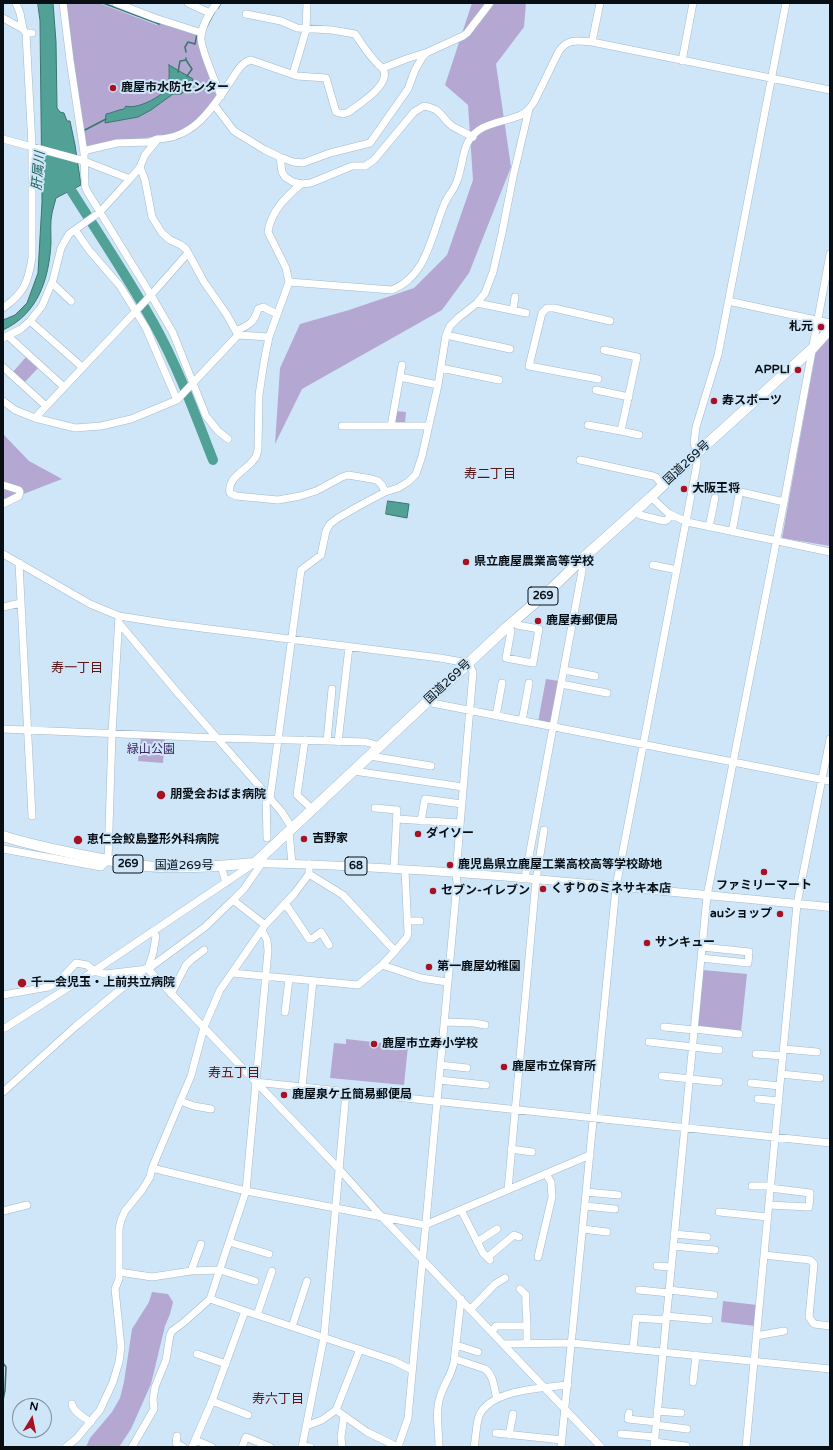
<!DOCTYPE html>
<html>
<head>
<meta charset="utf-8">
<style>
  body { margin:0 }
  #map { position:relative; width:833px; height:1450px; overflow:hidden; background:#cee6f8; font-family:"Varela Round",sans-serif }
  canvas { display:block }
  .frame { position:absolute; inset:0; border:4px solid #070f15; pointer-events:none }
  .north { position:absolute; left:12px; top:1398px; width:40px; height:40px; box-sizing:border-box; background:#cee6f8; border:1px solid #7e909d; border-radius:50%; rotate:10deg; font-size:11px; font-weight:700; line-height:16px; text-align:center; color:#070f15 }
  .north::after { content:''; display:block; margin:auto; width:14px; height:18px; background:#a81123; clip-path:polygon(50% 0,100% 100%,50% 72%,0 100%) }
</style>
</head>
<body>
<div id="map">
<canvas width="833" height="1450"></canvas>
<div class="frame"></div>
<div class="north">N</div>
</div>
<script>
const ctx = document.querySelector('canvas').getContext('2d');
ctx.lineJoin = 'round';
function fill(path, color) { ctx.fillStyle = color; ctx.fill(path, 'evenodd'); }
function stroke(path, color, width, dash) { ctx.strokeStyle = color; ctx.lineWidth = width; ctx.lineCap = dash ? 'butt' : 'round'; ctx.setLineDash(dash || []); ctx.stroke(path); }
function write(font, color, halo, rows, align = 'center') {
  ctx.font = font + ' "Varela Round","Noto Sans JP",sans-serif'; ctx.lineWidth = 4; ctx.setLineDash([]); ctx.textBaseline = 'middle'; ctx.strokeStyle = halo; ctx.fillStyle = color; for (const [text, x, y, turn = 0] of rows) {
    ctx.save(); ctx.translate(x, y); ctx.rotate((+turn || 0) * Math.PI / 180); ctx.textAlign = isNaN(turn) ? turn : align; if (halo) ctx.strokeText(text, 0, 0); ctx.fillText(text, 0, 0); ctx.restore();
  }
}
const green = new Path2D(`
  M66 3H99L157 25 158 21 197 34 217 96 197 121 179 134 109 142 85 149Z
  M472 3H526L524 27 496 64 511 167 469 273 442 310 302 389 275 444 280 368 300 324 349 310 414 288 447 255 473 180 468 105 445 85Z
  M830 337V546L782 538 816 350Z
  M26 357 38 368 24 383 12 373Z
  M396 411 406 412 405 423H394Z
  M3 434 29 461 62 479 3 502Z
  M546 679 559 681 551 725 538 722Z
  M141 737 165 738 163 763 138 761Z
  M703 970 747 974 741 1031 698 1027Z
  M346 1039 408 1046 404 1085 330 1078 334 1043 346 1044Z
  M152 1292 168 1294 173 1302 170 1314 165 1326 151 1384 131 1429 119 1447H86L90 1438 112 1412 120 1398 124 1382 132 1329 149 1302Z
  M723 1301 757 1305 755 1326 721 1322Z`);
const water = new Path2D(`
  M38 3H53L56 42 57 108 60 112 64 113 67 121H70L75 145 81 185 56 198C55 203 53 208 52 213 50 222 51 234 51 243 49 279 38 314 3 330V320L15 315 27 303 38 273 42 202 40 21Z
  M169 65 193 79 188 89 181 94H173L151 110 138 117 105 123 106 114C112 113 117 110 124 109L126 106C135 110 163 97 167 87 170 81 169 72 169 65Z
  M388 501 409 504 407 518 386 514Z`);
const stream = new Path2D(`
  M103 3 159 24 161 23
  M218 8 221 3
  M205 30 215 11
  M186 52 185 47 188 42 195 44 197 34
  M186 60 192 69 187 76
  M178 72 180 61 186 60V58
  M83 131 106 119
  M3 1363 6 1367 5 1390 3 1400`);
const river = new Path2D(`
  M64 179C94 227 126 274 154 324 178 367 195 414 213 460`);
const minor = new Path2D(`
  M16 3 20 13 23 29
  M63 3 70 60 84 153 85 186 87 191 151 295 173 333 206 416 218 431 228 439
  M116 3 155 18 202 33
  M188 3 210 13
  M217 3C210 12 202 25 201 37 200 47 216 84 221 96
  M3 18 23 29 26 33H32
  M592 42 600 3
  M682 61 693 3
  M383 68 406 59 428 52 463 36 467 33 490 3
  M293 74 306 30 307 3
  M215 106 234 131 265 150 280 157 293 162 303 163 330 153 370 143 408 89 415 70 423 56 428 52
  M3 139 84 161 130 179
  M84 153 87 150 117 143 149 142 157 139
  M280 157 282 172 285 177 293 182 301 184 311 183 352 166H365L374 160 414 112 424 106C444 110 439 116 452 126 459 130 466 133 473 137
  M140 167 145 180 152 217 162 233 170 240 181 245 186 249 204 282 227 315 238 335
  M301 184C286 197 271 211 268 232L286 268 289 282 269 337 264 362 259 395 258 449C257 452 257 456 255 458 248 470 227 476 230 493L236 496 278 500 300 496 316 491 342 477 348 475 372 479 378 481 382 485 385 492
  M75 230 89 250 120 286 146 328 177 400
  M289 282 392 290C427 276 431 236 444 205 447 196 455 189 457 181 462 168 462 154 468 142 479 122 503 123 521 115 527 112 531 107 534 102L559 51C568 38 578 41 592 42L830 90
  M52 283 71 301
  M728 301 830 323
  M477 303 526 313
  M3 308C24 293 28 283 32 258V146L26 33
  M513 310 515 297
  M30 321 82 367
  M236 331C249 325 254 323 258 309L263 307 277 314
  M446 335 510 349
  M8 336 64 387
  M3 338 21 329 30 321 42 306 53 280 61 248 69 234 100 212 130 179 140 167 145 155 158 139C195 138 213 107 232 79 237 71 242 62 251 60L297 76 326 78 336 112 343 114 349 112C359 104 389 86 384 71 383 67 380 67 378 64 369 56 362 44 355 34L332 30 297 28 281 21 246 14
  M3 367 46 406
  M441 368 499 380
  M400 377 438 385
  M598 379 529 366 542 313 547 308H554L610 321
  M596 390 629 397
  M3 401 15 410 35 418 75 428 101 426 131 419 177 400 238 335 269 337
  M35 418 151 295 188 253
  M588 425 621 431 637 357 604 350
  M342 426H429
  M391 426 402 365
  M621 431 639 435
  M580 460 653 476 656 477 663 486
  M3 485 19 490 20 492 19 496 3 504
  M651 497 668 513 687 522 830 552
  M635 511 640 515 664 521 667 520 671 515
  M709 527 715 498
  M732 532 739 495 741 492 784 502
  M3 554 90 604 119 616 170 624 440 658 468 663 473 672 456 873 457 883 408 1418 398 1447
  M19 563 32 816
  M653 565 677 570
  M3 607 21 603
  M119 623 176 691 281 811 292 828
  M507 627 511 631 506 658 533 663 539 629 517 625 514 621
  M564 670 595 676
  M561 684 607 693
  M427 702 830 781
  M496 716 502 683
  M522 721 529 683
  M3 729 217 738 366 742 380 746
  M305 740 297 795 312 809
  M327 741 332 689
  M338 742 349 647
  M370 756 431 766
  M354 771 463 787
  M266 795 267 838
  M270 799 301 570 321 555 326 531 330 524 338 518 357 507 385 492 398 488 408 482 416 474 422 456 438 385 446 335 450 326 458 318 477 303 485 293 493 272 502 233 513 177 529 109
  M375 808 397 810 394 869
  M397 819 460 823
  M421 821 425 799 462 804
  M289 831 292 864
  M3 849 101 867 108 860 112 733 119 616
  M262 863 244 889 233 900 265 925
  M220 866 222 869 226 883
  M525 878 582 571 583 558
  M285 903 309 939H312L321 932 329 945
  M408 921H420
  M395 951 407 937 408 933 405 870
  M701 958 748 963 749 952 702 947
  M382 965 421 978 447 982
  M148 968 153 953 156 936 153 932
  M148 969 205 927 233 900
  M232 973 358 985 382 965 395 951 343 895 309 874
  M171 994 186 965 191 960 204 950
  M3 995 48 987 58 982 76 963 87 965 94 971 105 974 148 969 340 1170 382 1217 601 1447
  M285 1012 289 979
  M444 1022 474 1023 485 1025
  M664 1027 694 1030
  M5 1028 94 971 253 864
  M694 1029 739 1034
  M649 1042 719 1050
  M784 1049 817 1052
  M756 1054 783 1056
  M440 1065 467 1068
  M781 1074 820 1078
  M662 1076 719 1082
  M439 1080 486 1085
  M255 1082 830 1143
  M751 1083 780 1086
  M302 1087 313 981
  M3 1092 76 1026 145 969
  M758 1099 779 1101
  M180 1101 194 1106 211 1109
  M511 1149 532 1152
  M152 1168 246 1191 425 1225 590 1155
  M752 1186H771
  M508 1190 536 880 544 830
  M586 1192 618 1195
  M769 1205 809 1207 810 1193 770 1188
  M585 1206 615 1209
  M461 1210 483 1253 490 1260
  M3 1211 27 1205
  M719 1212 768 1217
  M583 1229 607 1232
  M674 1234 707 1237
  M229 1242 269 1254
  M477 1242 497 1229
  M673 1246 715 1250
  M764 1255 810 1260 814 1264 809 1317 814 1324 830 1326
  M488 1257 514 1235 519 1237
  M538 1257 552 1197 551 1182 546 1174
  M657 1266 671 1267
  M191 1271 201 1244
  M119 1272 152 1277 191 1271 220 1270 255 1281
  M520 1289 526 1295C525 1306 527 1315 527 1326
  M639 1290 669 1293
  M669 1290 714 1295
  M471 1309 495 1284 505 1278
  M245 1311 394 1361 412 1370
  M257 1315 272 1271
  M666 1316 709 1320
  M292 1327 307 1281
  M492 1332 496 1326H527V1344
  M756 1336 784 1331
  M503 1344 572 1343 830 1369
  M456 1345 478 1352
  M360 1349 336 1410 367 1432 398 1447
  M633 1349 636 1318 666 1320
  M197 1354 226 1364
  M455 1359 485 1369C494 1375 494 1389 497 1399
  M693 1382 696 1355
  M212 1401 248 1415
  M72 1404C73 1412 85 1418 91 1422
  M657 1411 681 1413
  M629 1413 628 1419 656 1422
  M656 1425 687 1429
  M306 1426 322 1420 336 1410
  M496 1433 562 1440
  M621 1434 655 1437
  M509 1435 513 1414
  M177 1436 176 1443 183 1447
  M195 1440 212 1447
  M654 1442 686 1446
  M302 1446 310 1447
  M66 1447 77 1438 100 1410 113 1382 119 1362 121 1347 115 1289 119 1279V1229L121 1220 125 1211 142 1190 150 1177 152 1168 191 1076 204 1027 220 990 265 925 294 894 309 874V864
  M132 1447 154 1409 153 1400 155 1387 166 1360 170 1335 172 1331 183 1323 210 1299
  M192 1447 212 1401 245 1311 210 1299 246 1191 268 951 267 940 262 930
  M242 1447 246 1437 270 1447
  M302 1447 324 1337 346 1092
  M342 1447 341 1437 344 1416
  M439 1447C439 1431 435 1412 440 1397 444 1384 452 1374 454 1362L461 1299
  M474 1447C476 1437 476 1425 479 1416 490 1389 543 1388 568 1385
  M561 1447 616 887 697 464V453L694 443 696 427 718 355 786 3
  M654 1447 707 896 784 502 830 254
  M746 1447 797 904 830 739`);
const major = new Path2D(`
  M255 863C447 867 639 889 830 907`);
const highway = new Path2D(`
  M3 836C37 847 71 853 107 860 125 863 143 867 161 867 192 868 224 866 255 863L507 627 551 589 583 558 651 497 697 453 813 348 830 329`);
const markers = [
  [113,88,4,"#a81123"],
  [821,327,4,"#a81123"],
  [798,370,4,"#a81123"],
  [714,401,4,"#a81123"],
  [684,489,4,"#a81123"],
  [466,562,4,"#a81123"],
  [538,621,4,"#a81123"],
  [161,795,5,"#a81123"],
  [418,834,4,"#a81123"],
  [304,839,4,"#a81123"],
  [78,840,5,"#a81123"],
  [450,865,4,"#a81123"],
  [764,872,4,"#a81123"],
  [543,889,4,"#a81123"],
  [433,891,4,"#a81123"],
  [780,914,4,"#a81123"],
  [647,943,4,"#a81123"],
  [429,967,4,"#a81123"],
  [22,983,5,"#a81123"],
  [374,1044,4,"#a81123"],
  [504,1067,4,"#a81123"],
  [284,1095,4,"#a81123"]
];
const shields = [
  [543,596,30],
  [128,864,30],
  [356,866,22]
];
const shieldNames = [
  ["269",543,596],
  ["269",128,864],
  ["68",356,866]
];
const poiNames = [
  ["鹿屋市水防センター",121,88],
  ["札元",813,327,"right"],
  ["APPLI",790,370,"right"],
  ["寿スポーツ",722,401],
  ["大阪王将",692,489],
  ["県立鹿屋農業高等学校",474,562],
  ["鹿屋寿郵便局",546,621],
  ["朋愛会おばま病院",170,795],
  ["ダイソー",426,834],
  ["吉野家",312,839],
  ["恵仁会鮫島整形外科病院",87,840],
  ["鹿児島県立鹿屋工業高校高等学校跡地",458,865],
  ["ファミリーマート",764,886,"center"],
  ["くすりのミネサキ本店",551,889],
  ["セブン-イレブン",441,891],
  ["auショップ",772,914,"right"],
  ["サンキュー",655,943],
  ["第一鹿屋幼稚園",437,967],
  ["千一会児玉・上前共立病院",31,983],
  ["鹿屋市立寿小学校",382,1044],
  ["鹿屋市立保育所",512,1067],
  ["鹿屋泉ケ丘簡易郵便局",292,1095]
];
const streetNames = [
  ["国道269号",687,463,-43],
  ["国道269号",448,682,-43],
  ["国道269号",184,866]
];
const parkNames = [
  ["緑山公園",151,750]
];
const waterNames = [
  ["肝属川",39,171,-85]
];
const neighbourhoodNames = [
  ["寿二丁目",490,475],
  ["寿一丁目",77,669],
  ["寿五丁目",234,1074],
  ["寿六丁目",278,1400]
];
fill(green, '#b4a8d2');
fill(water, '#51a196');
stroke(water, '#3b756f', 1);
stroke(stream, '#3b756f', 1.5);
stroke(river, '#51a196', 10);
stroke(minor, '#a2b9ca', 8);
stroke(major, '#a2b9ca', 9);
stroke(highway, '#a2b9ca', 11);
stroke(minor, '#fff', 7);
stroke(major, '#fff', 8);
stroke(highway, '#fff', 10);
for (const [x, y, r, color] of markers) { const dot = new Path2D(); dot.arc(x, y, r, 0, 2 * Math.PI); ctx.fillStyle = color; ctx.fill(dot); stroke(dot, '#cee6f8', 1.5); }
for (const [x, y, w] of shields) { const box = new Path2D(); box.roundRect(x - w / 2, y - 9, w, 18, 3); ctx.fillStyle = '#cee6f8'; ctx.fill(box); stroke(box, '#070f15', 1); }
write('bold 11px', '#070f15', null, shieldNames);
write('bold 12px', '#070f15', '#cee6f8', poiNames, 'left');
write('12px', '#070f15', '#cee6f8', streetNames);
write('12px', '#3c2364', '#cee6f8', parkNames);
write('italic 13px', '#1d5f57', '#cee6f8', waterNames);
write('13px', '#5a1617', '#cee6f8', neighbourhoodNames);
</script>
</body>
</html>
